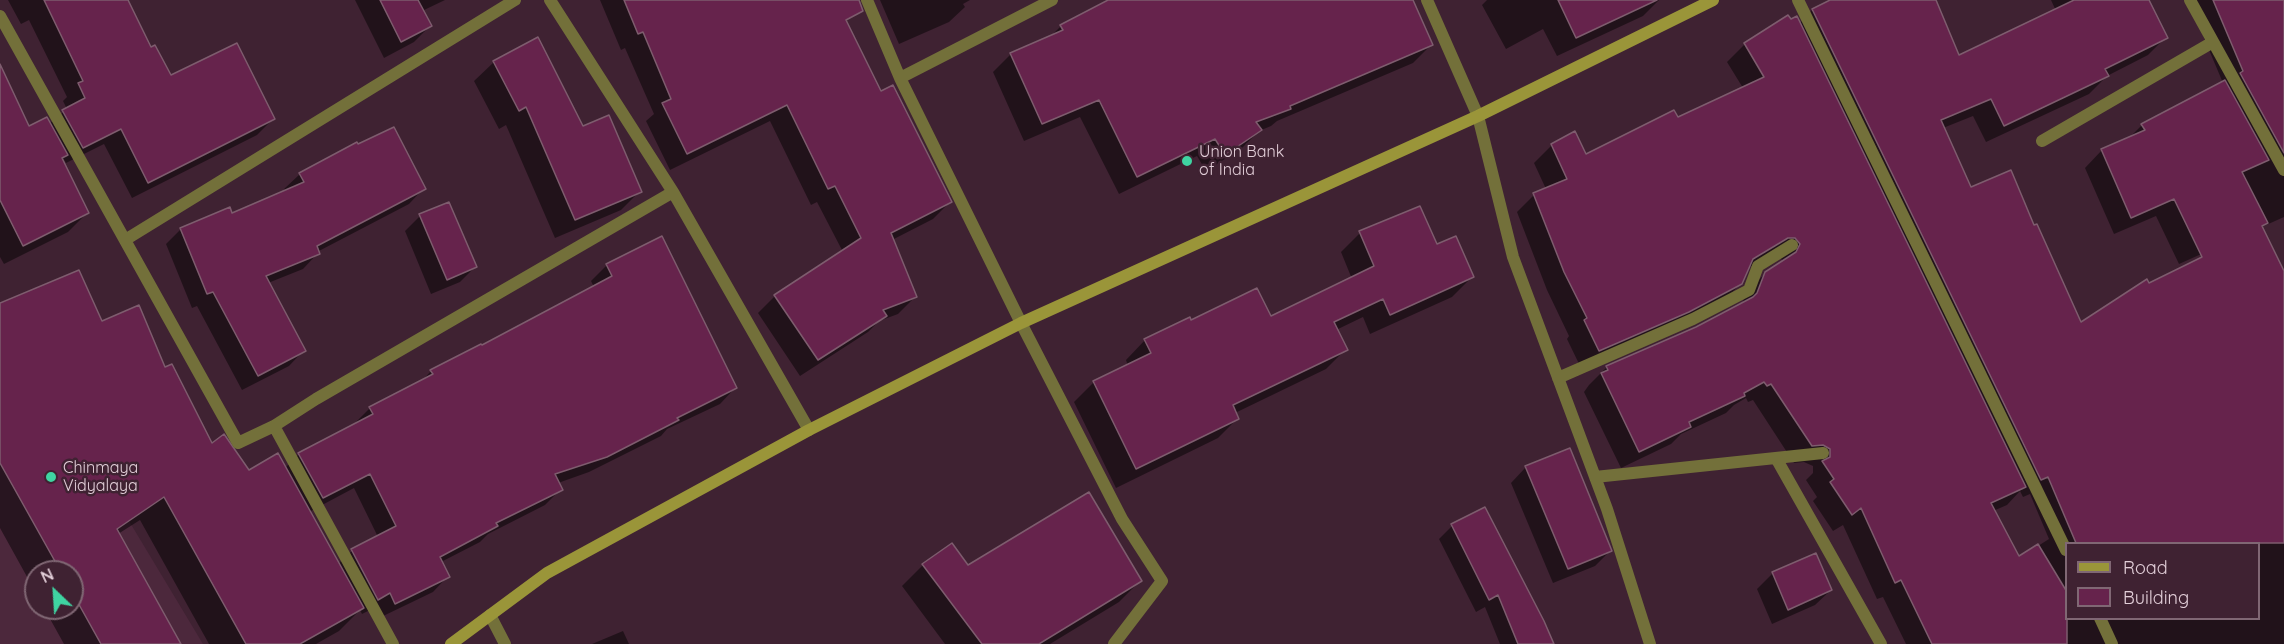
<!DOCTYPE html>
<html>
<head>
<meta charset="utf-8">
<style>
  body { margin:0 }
  #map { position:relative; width:2284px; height:644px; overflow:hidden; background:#3f2232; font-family:Quicksand,sans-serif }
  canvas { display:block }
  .legend { position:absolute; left:2065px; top:542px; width:195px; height:78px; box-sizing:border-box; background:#3f2232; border:2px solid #806774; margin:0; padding:8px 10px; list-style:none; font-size:18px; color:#e2ced8 }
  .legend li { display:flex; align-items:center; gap:12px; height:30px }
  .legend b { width:30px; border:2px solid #806774 }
  .north { position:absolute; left:24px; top:560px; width:60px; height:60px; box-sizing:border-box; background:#3f2232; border:2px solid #806774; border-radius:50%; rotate:335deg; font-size:16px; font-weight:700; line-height:24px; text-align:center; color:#e2ced8 }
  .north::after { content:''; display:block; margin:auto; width:21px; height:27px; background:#3fd4a2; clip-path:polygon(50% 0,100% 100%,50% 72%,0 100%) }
</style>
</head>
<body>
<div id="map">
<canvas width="2284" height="644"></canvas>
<ul class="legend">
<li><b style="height:8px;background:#9a9539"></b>Road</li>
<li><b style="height:16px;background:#66234c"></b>Building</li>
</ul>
<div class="north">N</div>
</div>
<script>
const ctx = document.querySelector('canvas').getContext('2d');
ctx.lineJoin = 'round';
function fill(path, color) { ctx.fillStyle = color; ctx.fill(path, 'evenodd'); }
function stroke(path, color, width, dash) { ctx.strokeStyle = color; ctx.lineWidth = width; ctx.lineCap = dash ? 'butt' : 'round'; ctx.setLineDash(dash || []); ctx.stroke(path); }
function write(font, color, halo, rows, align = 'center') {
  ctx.font = font + ' Quicksand,sans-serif'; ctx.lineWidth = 5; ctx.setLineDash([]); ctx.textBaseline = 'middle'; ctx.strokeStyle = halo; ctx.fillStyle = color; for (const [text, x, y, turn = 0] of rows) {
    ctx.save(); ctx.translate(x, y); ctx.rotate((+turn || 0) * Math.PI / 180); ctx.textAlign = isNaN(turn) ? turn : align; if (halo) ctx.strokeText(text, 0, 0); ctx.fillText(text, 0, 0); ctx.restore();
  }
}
const built = new Path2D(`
  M34 363 203 644H0V382ZM36 572H72V608H36Z`);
const shadow = new Path2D(`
  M8 0H126L150 49 170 77 273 119 257 135 132 198 104 144 66 163 63 158 61 160 87 213 68 232 4 264 0 257V71L29 128 49 124 67 109 63 101 67 97 29 20 21 24Z
  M355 0H445L422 11 430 26 414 42 384 58Z
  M600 0H838L845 20 880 93 950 202 933 219 892 240 915 297 898 314 879 321 868 332 800 376 758 313 775 296 843 252 817 202 811 205 770 121 670 170 646 121 654 114 625 48 621 50Z
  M880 0H970L963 4 965 7 949 22 899 44Z
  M1120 0H1412L1431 45 1413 63 1277 121 1271 126 1259 131 1242 148 1206 171 1197 156 1119 194 1080 117 1024 141 993 72 1011 54 1049 38 1061 26Z
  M1487 0H1659L1643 16 1557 56 1543 29 1506 49 1482 5Z
  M1833 0H1934L1959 57 2056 11 2051 0H2148L2166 37 2148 55 2107 76 2089 94 1986 142 1973 116 1943 128 1971 189 2033 227 2080 324 2284 274V644H1906L1883 597 1877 599 1843 525 1833 531 1813 501 1817 497 1806 480 1813 473V466L1804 462 1794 463 1753 400 1748 402 1746 398 1734 405 1726 413 1681 434 1671 444 1621 468 1584 392 1589 385 1607 367 1697 328 1742 304 1747 291 1766 273 1783 262 1779 255H1769L1748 268 1741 283 1723 302 1581 368 1567 339 1569 336 1547 290 1517 212 1534 195 1546 189 1534 163 1552 145 1585 156 1677 119 1743 88 1727 62 1745 44 1788 17 1799 24 1812 10ZM2020 491 2023 497 2030 494 2049 539 2019 558 1993 511 2007 505ZM2066 544H2258V618H2066Z
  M2188 0H2284V217L2179 264 2156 216 2114 234 2085 168 2102 150 2129 138 2142 125 2223 83Z
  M537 39 582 128 640 191 621 210 555 238 506 125 499 129 474 81 494 62Z
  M356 144 424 188 409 204 317 252 318 253 303 269 268 283 304 350 289 366 242 390 197 306 192 308 166 244 181 229 231 215 286 192 284 189 300 174Z
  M420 216 476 266 460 282 431 294 405 231Z
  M1360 233 1436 246 1472 277 1452 297 1370 334 1363 317 1336 330 1346 349 1326 369 1235 413 1237 419 1218 438 1116 488 1074 402 1094 382 1128 366 1126 360 1145 340 1191 322 1270 318 1352 279 1341 252Z
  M661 238 735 388 720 404 667 429 661 436 589 472 558 483 561 489 545 505 488 534 480 542 441 562 448 576 433 592 379 618 374 608 362 614 360 610 339 631 316 644H209L140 520 118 534 179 644H64L44 608H72V572H36V593L0 528V304L101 323 165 369 211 445 248 472 285 468 299 454 354 424 370 408 420 383 431 371 594 287 591 281 607 265ZM354 488 378 537 352 551 338 564 309 512Z
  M1526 467 1610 551 1595 566 1553 583 1511 483Z
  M1452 526 1546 644H1500L1485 607 1476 612 1439 539Z
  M1815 555 1831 590 1815 605 1772 624 1757 589 1772 574Z
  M923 565 968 567 1140 581 1119 602 1050 644H945L902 586Z
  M623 631 629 644H592Z`);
const building = new Path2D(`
  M44 0H128L151 47 155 45 171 75 237 43 275 119 148 183 121 129 83 148 62 110 85 98 78 83 83 81Z
  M380 0H418L432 26 401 42Z
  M624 0H859L863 11 846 20 881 91 893 85 952 202 891 233 917 297 883 310 887 316 818 360 774 295 861 238 835 186 828 189 787 105 687 154 662 103 671 99 643 32 638 34Z
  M1108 0H1413L1433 45 1290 106 1291 109 1256 122 1262 130 1225 155 1215 139 1137 177 1099 100 1042 124 1010 53 1063 30 1060 25Z
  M1558 0H1657L1576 38Z
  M1830 0H1936L1959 55 2074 0H2149L2168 38 2105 69 2109 76 2004 126 1991 99 1941 120 1971 187 2011 170 2034 225 2037 224 2081 322 2147 279 2149 283 2202 257 2174 199 2131 218 2101 149 2145 130 2141 124 2225 80 2269 160 2242 172 2268 223 2262 226 2284 271V543H2076L2048 477 2041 480 1812 9Z
  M2213 0H2284V153L2240 73 2243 71Z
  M1788 15 1791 19 1797 16 2026 487 1991 503 2019 556 2038 544 2067 592V644H1932L1901 580 1895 583 1861 508 1852 515 1830 482 1834 479 1822 461 1830 457V449L1823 445 1812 446 1771 384 1767 386 1764 382 1744 393 1745 396 1689 422 1691 427 1639 452 1601 373 1608 370 1606 366 1696 327 1753 297 1757 293 1765 272 1796 252 1800 244 1795 238H1788L1753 259 1742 284 1689 312 1599 351 1584 320 1587 318 1564 272 1533 193 1567 179 1551 144 1575 131 1586 154 1674 110 1678 117 1764 77 1744 43Z
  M538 37 583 126 609 115 642 192 575 220 526 107 519 111 493 61Z
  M0 64 29 126 47 117 68 155 62 158 89 213 23 246 0 200Z
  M394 127 426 189 317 246 320 254 266 276 306 351 258 376 213 292 207 294 180 228 230 207 232 213 304 182 299 173 357 142 358 144Z
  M449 202 477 267 447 280 419 214Z
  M1420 206 1437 244 1456 236 1474 277 1390 315 1383 299 1334 322 1348 350 1233 405 1239 419 1136 469 1093 381 1151 353 1144 339 1190 317 1191 320 1257 288 1271 316 1374 266 1359 231Z
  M662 236 737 388 677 418 679 420 607 457 555 474 563 490 496 523 498 526 440 557 450 577 395 604 390 593 378 600 351 549 396 526 370 474 323 498 298 453 373 414 369 407 433 374 430 370 481 344 482 345 612 276 606 264Z
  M79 270 102 321 139 305 165 367 172 364 212 443 224 434 249 470 278 453 364 608 300 644H246L164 497 117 529 181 644H101L72 592V572H61L0 463V303Z
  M1570 448 1612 551 1568 569 1525 466Z
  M1089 492 1142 581 1039 644H982L922 564 952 543 968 565Z
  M1485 507 1544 621 1554 644H1518L1498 595 1489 600 1451 524Z
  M1816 553 1832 590 1788 610 1772 572Z`);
const minor = new Path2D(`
  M550 0 673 192 809 430
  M867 0 900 78 1021 323 1122 519 1162 581 1114 644
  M1427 0 1478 116 1513 257 1607 509 1650 644
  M1798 0 2066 550
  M2190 0 2284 170
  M0 16 238 443 274 426 316 399 673 192
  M900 78 1052 0
  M2042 141 2213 42
  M125 240 515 0
  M1558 378 1693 319 1749 290 1758 266 1792 245
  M274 426 393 644
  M1776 458 1881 644
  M1595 477 1823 453
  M490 615 505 644
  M2100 618 2112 644`);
const secondary = new Path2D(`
  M451 644 547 573 809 430 1021 323 1478 116 1713 0`);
const markers = [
  [1187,161,6,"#3fd4a2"],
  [51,477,6,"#3fd4a2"]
];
const poiNames = [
  ["Union Bank",1199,152],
  ["of India",1199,170],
  ["Chinmaya",63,468],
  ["Vidyalaya",63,486]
];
fill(built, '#4c283c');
fill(shadow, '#0007');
fill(building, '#66234c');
stroke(building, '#7e5c6e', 1.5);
stroke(minor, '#73703a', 12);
stroke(secondary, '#9a9539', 12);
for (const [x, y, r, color] of markers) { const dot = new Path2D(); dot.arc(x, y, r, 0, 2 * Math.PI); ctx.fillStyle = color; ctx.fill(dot); stroke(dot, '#3f2232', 2); }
write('16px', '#e2ced8', '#3f2232', poiNames, 'left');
</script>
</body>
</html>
